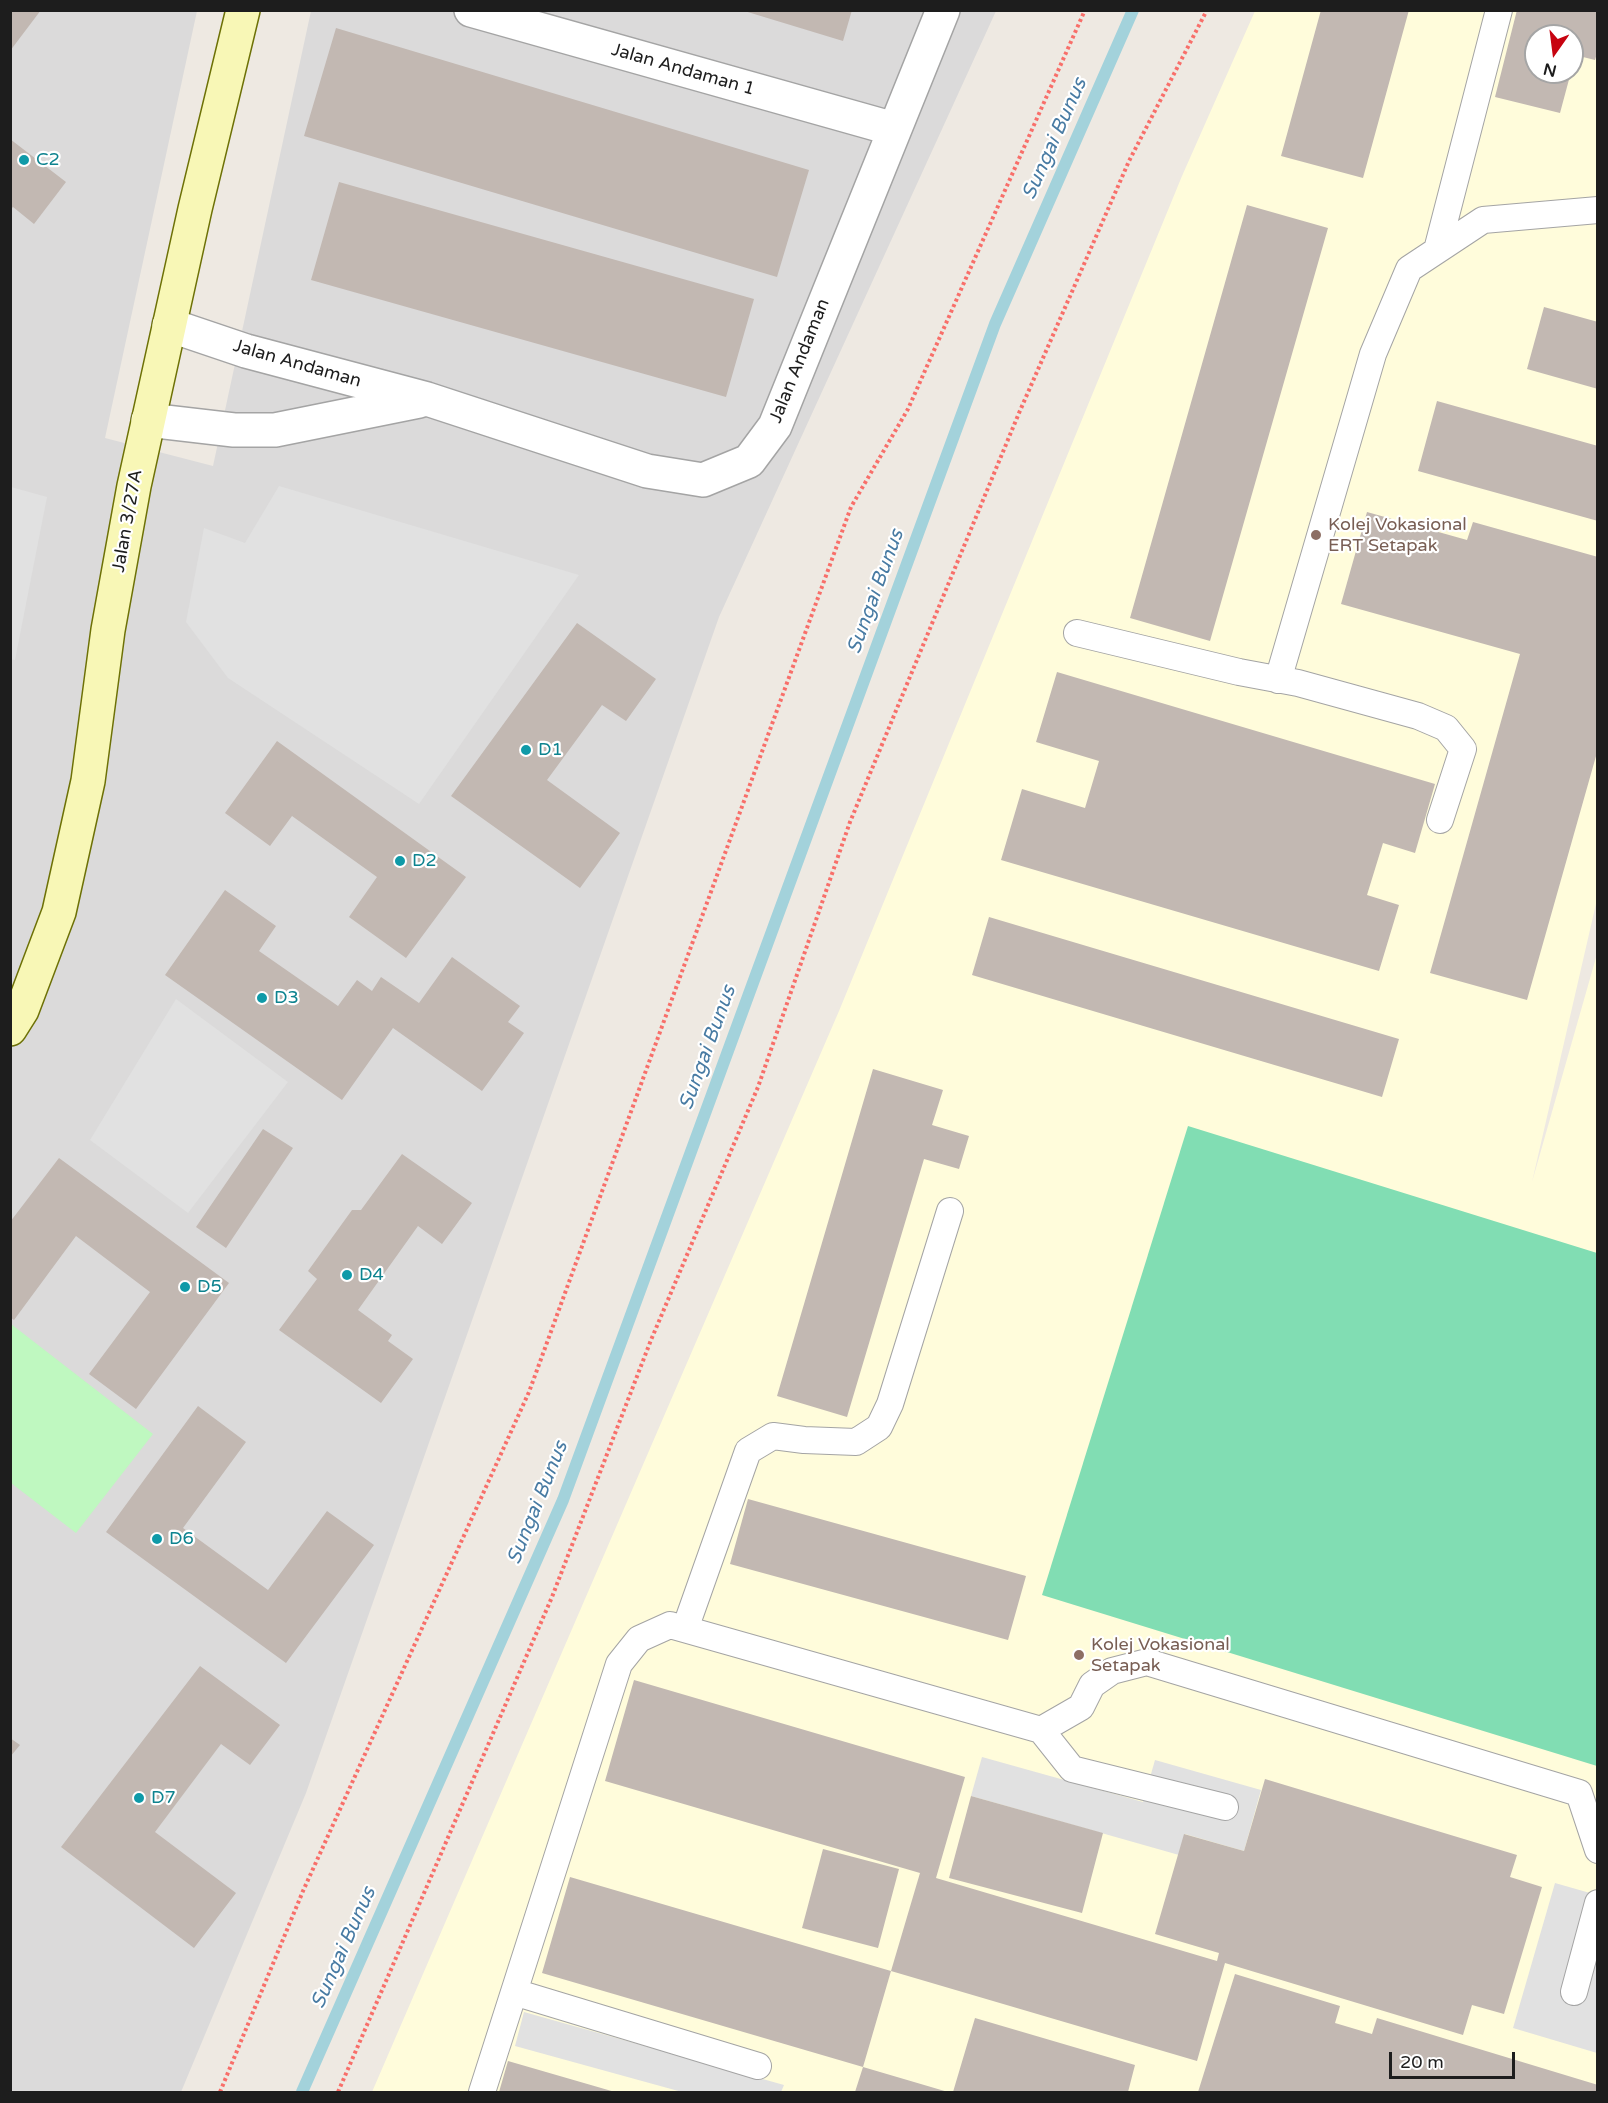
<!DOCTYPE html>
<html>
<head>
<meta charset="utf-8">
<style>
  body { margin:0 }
  #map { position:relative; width:1608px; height:2103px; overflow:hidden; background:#eee9e2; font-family:"Varela Round",sans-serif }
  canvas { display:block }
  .frame { position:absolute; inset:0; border:12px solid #1d1d1d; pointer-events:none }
  .north { position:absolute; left:1524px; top:24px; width:60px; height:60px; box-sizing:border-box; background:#fff; border:2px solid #a5a5a5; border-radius:50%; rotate:194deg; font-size:16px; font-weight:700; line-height:24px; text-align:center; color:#1d1d1d }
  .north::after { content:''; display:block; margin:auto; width:21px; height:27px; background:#c70310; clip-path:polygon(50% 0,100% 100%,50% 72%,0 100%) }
  .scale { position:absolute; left:1389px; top:2052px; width:126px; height:27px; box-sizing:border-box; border:3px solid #1d1d1d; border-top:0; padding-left:8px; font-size:18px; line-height:21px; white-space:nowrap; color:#1d1d1d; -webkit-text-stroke:4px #fff; paint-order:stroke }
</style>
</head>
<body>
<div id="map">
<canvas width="1608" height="2103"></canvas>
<div class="frame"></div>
<div class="north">N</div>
<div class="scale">20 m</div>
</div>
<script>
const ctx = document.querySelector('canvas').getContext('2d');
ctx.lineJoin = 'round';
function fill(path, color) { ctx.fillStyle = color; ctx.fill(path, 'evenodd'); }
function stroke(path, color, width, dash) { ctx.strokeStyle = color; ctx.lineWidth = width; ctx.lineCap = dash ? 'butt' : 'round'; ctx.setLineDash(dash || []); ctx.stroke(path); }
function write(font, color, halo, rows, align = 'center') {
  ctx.font = font + ' "Varela Round",sans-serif'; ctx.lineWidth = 4.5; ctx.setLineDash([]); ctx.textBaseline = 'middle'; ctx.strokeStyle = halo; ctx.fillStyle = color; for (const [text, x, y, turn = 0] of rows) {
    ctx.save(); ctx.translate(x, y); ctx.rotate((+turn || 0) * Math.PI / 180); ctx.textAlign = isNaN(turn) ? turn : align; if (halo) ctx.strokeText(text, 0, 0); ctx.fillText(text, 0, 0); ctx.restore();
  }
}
const residential = new Path2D(`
  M11 11H197L105 438 213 466 311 11H996L719 617 306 1793 181 2092H11Z`);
const education = new Path2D(`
  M1255 11H1597L1598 895 1532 1182 1597 954V2092H372L839 1011 1182 176ZM1536 36H1572V72H1536Z`);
const park = new Path2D(`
  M11 1324 153 1434 76 1533 11 1483Z`);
const pitch = new Path2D(`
  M1188 1126 1597 1253V1766L1042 1595Z`);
const parking = new Path2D(`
  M279 486 579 575 419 804 228 678 186 622 204 528 245 543Z
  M11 487 47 497 15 660 10 659Z
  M176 999 288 1082 188 1213 90 1140Z
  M982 1757 1143 1802 1155 1760 1261 1790 1244 1851 1185 1834 1179 1855 971 1796Z
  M1555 1883 1597 1895V2053L1513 2028Z
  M524 2012 784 2085 781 2092H682L515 2046Z`);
const stream = new Path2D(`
  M302 2092 563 1500 995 324 1133 10`);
const building = new Path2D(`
  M10 10H41L10 51Z
  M741 10H852L843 41Z
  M1321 10H1409L1363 178 1281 156Z
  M1517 10H1598V50L1595 60 1575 55 1572 63V36H1536V72H1571L1560 113 1495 97Z
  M336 28 809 170 777 277 304 136Z
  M10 139 66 182 34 224 13 207 10 210Z
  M339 182 754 299 726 397 311 280Z
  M1247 205 1328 228 1210 641 1130 618Z
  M1544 307 1598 322V389L1527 369Z
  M1437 401 1598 446V521L1418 471Z
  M1367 512 1467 540 1473 522 1598 557V749L1527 1000 1430 973 1520 654 1341 604Z
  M577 623 656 679 626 721 602 705 547 780 620 833 580 888 451 796Z
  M1057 672 1435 784 1415 853 1383 843 1367 895 1399 905 1379 971 1001 860 1022 789 1085 808 1099 761 1036 742Z
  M277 741 466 877 406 958 349 917 377 877 292 816 270 846 225 813Z
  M225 890 276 926 259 951 338 1006 357 980 372 991 381 977 419 1003 452 957 520 1006 508 1022 524 1033 482 1091 393 1028 342 1100 165 975Z
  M989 917 1399 1039 1382 1097 972 975Z
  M873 1069 943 1090 932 1125 969 1136 959 1169 924 1159 847 1417 777 1396Z
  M263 1129 293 1148 226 1248 196 1227Z
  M402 1154 472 1203 442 1244 418 1226 358 1310 392 1335 388 1341 413 1359 381 1403 279 1330 317 1279 308 1271 352 1210H361Z
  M59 1158 229 1283 136 1409 89 1374 150 1292 76 1236 14 1320 10 1317V1222Z
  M198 1406 246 1442 183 1528 268 1590 327 1511 374 1545 286 1663 106 1532Z
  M748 1499 1026 1576 1008 1640 730 1564Z
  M200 1666 280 1725 250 1765 221 1744 155 1832 236 1893 194 1948 61 1847Z
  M634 1680 965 1777 936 1878 1217 1961 1219 1953 1155 1934 1184 1834 1244 1851 1265 1779 1517 1855 1510 1877 1542 1887 1504 2014 1472 2005 1463 2035 1225 1963 1197 2061 891 1971 863 2067 542 1973 570 1877 891 1971 920 1873 605 1781Z
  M10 1738 20 1745 10 1757Z
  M971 1796 1103 1833 1082 1913 949 1878Z
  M823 1849 899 1869 878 1948 802 1928Z
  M1235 1974 1340 2006 1335 2023 1372 2034 1377 2018 1598 2085V2092H1198Z
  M975 2018 1135 2065 1128 2092H953Z
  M508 2061 615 2092H499Z
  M863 2067 948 2092H855Z`);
const path = new Path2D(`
  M220 2092 303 1891 529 1392 851 507 908 409 1085 10
  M338 2092 552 1597 651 1340 758 1087 850 822 1019 413 1129 161 1207 10`);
const lane = new Path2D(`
  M1437 250 1499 10
  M1077 633 1239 672 1298 683 1418 716 1446 728 1463 749 1440 820
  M1278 680 1373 354 1409 269 1483 220 1598 210
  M685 1629 748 1451 773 1436 804 1440 856 1442 879 1427 890 1404 950 1211
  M1041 1730 1081 1707 1092 1685 1112 1671 1147 1662 1579 1793 1598 1850
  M514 1992 758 2066
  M1574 1992 1598 1903
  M482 2092 619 1664 639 1639 670 1625 1041 1730 1072 1769 1225 1807`);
const street = new Path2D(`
  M471 10 894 129
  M169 325 246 351 427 399 647 471 703 480 749 461 775 426 943 10
  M148 420 234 430H275L419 401`);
const secondary = new Path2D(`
  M10 1029 22 1010 59 912 88 781 108 630 134 486 195 209 243 10`);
const markers = [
  [24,160,6,"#0f9aa8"],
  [1316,535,6,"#8d6e63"],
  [526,750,6,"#0f9aa8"],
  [400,861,6,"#0f9aa8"],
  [262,998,6,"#0f9aa8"],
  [347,1275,6,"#0f9aa8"],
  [185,1287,6,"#0f9aa8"],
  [157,1539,6,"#0f9aa8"],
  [1079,1655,6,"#8d6e63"],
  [139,1798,6,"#0f9aa8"]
];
const streetNames = [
  ["Jalan Andaman 1",683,70,16],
  ["Jalan Andaman",800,361,-68],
  ["Jalan Andaman",297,364,16],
  ["Jalan 3/27A",128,521,-80]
];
const cultureNames = [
  ["C2",36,160],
  ["D1",538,750],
  ["D2",412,861],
  ["D3",274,998],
  ["D4",359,1275],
  ["D5",197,1287],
  ["D6",169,1539],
  ["D7",151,1798]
];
const educationNames = [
  ["Kolej Vokasional",1328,525],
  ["ERT Setapak",1328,546],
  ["Kolej Vokasional",1091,1645],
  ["Setapak",1091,1666]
];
const waterNames = [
  ["Sungai Bunus",1055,139,-66],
  ["Sungai Bunus",876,592,-70],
  ["Sungai Bunus",708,1048,-70],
  ["Sungai Bunus",538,1503,-68],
  ["Sungai Bunus",344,1948,-66]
];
fill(residential, '#dbdada');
fill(education, '#fffcdb');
fill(park, '#bff8c0');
fill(pitch, '#81ddb3');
fill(parking, '#e1e1e1');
stroke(stream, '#a3d2db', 12);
fill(building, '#c2b8b2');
stroke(lane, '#a4a4a4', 28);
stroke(street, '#a4a4a4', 36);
stroke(secondary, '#6d7106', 36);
stroke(path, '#f86f6a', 4, [3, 3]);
stroke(lane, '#fff', 26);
stroke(street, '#fff', 33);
stroke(secondary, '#f8f7b6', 33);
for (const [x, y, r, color] of markers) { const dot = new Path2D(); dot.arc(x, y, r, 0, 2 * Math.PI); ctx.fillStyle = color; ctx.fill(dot); stroke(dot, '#fff', 2); }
write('18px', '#1d1d1d', '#fff', streetNames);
write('18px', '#0d838f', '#fff', cultureNames, 'left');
write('18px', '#785e54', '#fff', educationNames, 'left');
write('italic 20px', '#487ba3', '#fff', waterNames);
</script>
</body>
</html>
